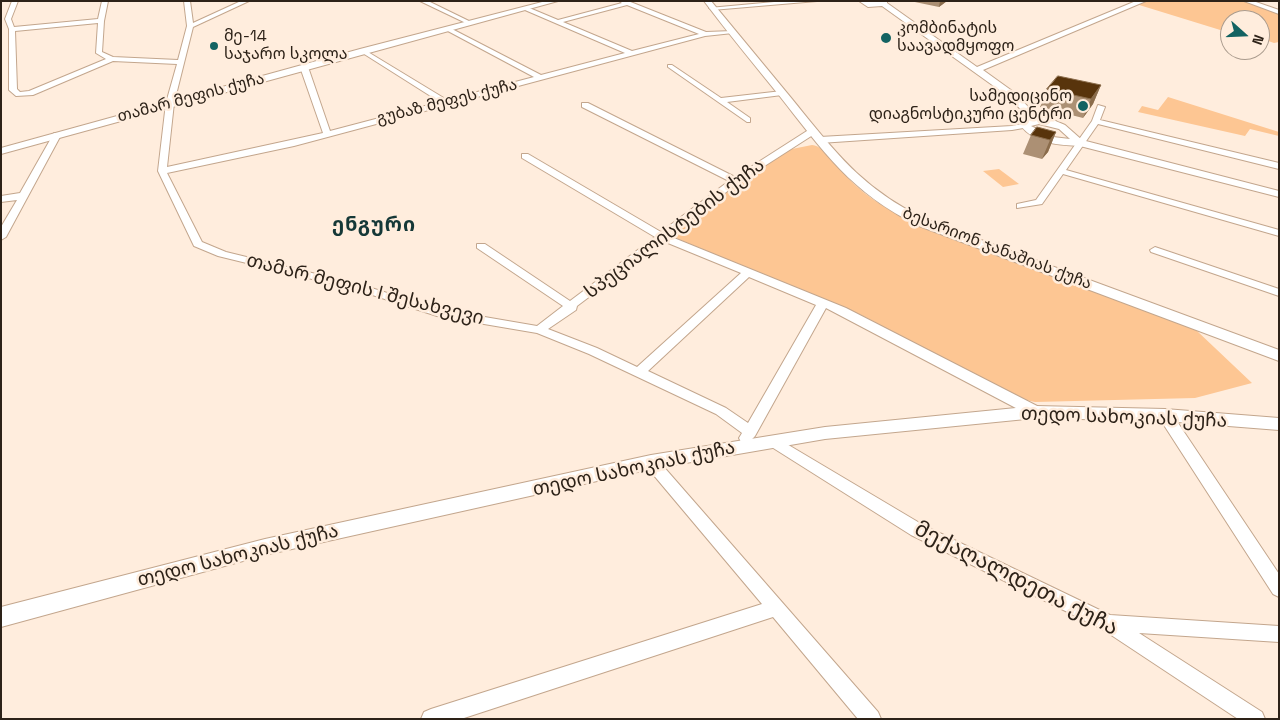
<!DOCTYPE html>
<html>
<head>
<meta charset="utf-8">
<style>
  body { margin:0 }
  #map { position:relative; width:1280px; height:720px; overflow:hidden; background:#ffeddd; font-family:"Space Grotesk",sans-serif }
  canvas { display:block }
  .frame { position:absolute; inset:0; border:2px solid #2d2218; pointer-events:none }
  .north { position:absolute; left:1220px; top:10px; width:50px; height:50px; box-sizing:border-box; background:#ffeddd; border:1px solid #ab9c8e; border-radius:50%; rotate:110deg; font-size:14px; font-weight:700; line-height:20px; text-align:center; color:#2d2218 }
  .north::after { content:''; display:block; margin:auto; width:18px; height:22px; background:#136362; clip-path:polygon(50% 0,100% 100%,50% 72%,0 100%) }
</style>
</head>
<body>
<div id="map">
<canvas width="1280" height="720"></canvas>
<div class="frame"></div>
<div class="north">N</div>
</div>
<script>
const ctx = document.querySelector('canvas').getContext('2d');
ctx.lineJoin = 'round';
function fill(path, color) { ctx.fillStyle = color; ctx.fill(path, 'evenodd'); }
function stroke(path, color, width, dash) { ctx.strokeStyle = color; ctx.lineWidth = width; ctx.lineCap = dash ? 'butt' : 'round'; ctx.setLineDash(dash || []); ctx.stroke(path); }
function write(font, color, halo, rows, align = 'center') {
  ctx.font = font + ' "Space Grotesk","Noto Sans Georgian",sans-serif'; ctx.lineWidth = 5; ctx.setLineDash([]); ctx.textBaseline = 'middle'; ctx.strokeStyle = halo; ctx.fillStyle = color; for (const [text, x, y, turn = 0] of rows) {
    ctx.save(); ctx.translate(x, y); ctx.rotate((+turn || 0) * Math.PI / 180); ctx.textAlign = isNaN(turn) ? turn : align; if (halo) ctx.strokeText(text, 0, 0); ctx.fillText(text, 0, 0); ctx.restore();
  }
}
const green = new Path2D(`
  M1143 1H1247L1279 12V42L1274 43 1260 38V20H1230V33L1136 4Z
  M1168 97 1279 132V136L1250 129 1245 136 1138 112 1142 106 1158 110Z
  M812 145C827 147 839 168 849 179 868 199 890 210 914 223L1187 325 1196 330 1252 383 1195 398 1035 402 1021 399 863 316 671 236 670 234 773 159 792 149Z
  M999 169 1019 184 1003 187 983 171Z`);
const minor = new Path2D(`
  M12 1H18L11 19 14 27 98 19 102 1H108L104 21 102 52 113 57 178 60 187 26 184 1H190L193 23 241 1H249L193 27 174 103 167 167 323 133 300 67 304 65 308 67 330 131 440 102 361 52V50L363 49 447 100 534 77 446 30V28H450L541 75 625 53 525 10 527 7 558 20 622 3 619 1H628L706 32 733 31V33L705 36 294 146 167 173 202 242 226 252 365 286 438 309 537 326 563 306 477 248V244H485L570 301 655 237 522 158V154H528L661 232 729 181 582 107V103H588L735 177 810 129H816V133L738 183 669 236 846 308 1041 408 1043 412 1041 416H1031L826 308 755 436C750 441 749 444 741 442L739 438 742 433 716 414 589 354 537 333 437 316 357 290 218 256 194 246 158 171 166 103 177 64 113 61 33 95 16 96 9 90V29L5 19ZM627 5 699 34 632 51 563 22ZM98 23 96 53 106 59 29 91 20 92 17 89 15 31ZM663 241 741 273 637 367 597 348 548 329 576 310 577 306ZM749 277 816 305 748 423 726 408 648 371Z
  M420 1H428L473 23 468 24Z
  M785 1H817L712 10 709 8Z
  M1244 1H1253L1279 10V14Z
  M668 65H672L721 98 782 91 786 93 782 95 727 102 750 118V122H747L668 67Z
  M1098 105 1105 107 1100 120 1279 163V169L1098 124 1066 170 1279 230V236L1063 174 1042 204 1017 208V204L1036 200 1092 121Z
  M1026 123 1030 125 1029 127 1012 130 820 143 816 140 820 137 1012 126Z
  M54 133 61 135 6 237 1 240V227L17 200 1 202V196L20 193Z
  M1155 247 1279 289V296L1151 252 1150 250Z
  M1165 410 1170 411 1279 574V597L1273 594 1160 419 1158 415 1160 411Z
  M775 437 923 525 1110 615 1279 626V642L1139 633 1262 712 1265 719H1238L1102 629 911 535 770 446 768 442 770 438Z
  M651 456 656 458 878 712 881 719H858L773 617 461 719H421L424 712 431 709 762 604 646 466 644 462 646 458Z`);
const tertiary = new Path2D(`
  M546 1H558L1 154V148L360 49Z
  M704 1H711C738 34 765 66 792 99 836 153 862 189 927 220L1279 350V361L919 226C850 192 824 152 778 94 753 63 728 33 704 1Z
  M859 1H887V3L977 67 1136 1H1146L983 70 1015 93 1032 111 1065 125 1082 140 1279 191V197L1080 146C1059 145 1035 144 1021 126L1026 120 1034 119 1026 115 1009 97 882 6 868 7ZM1039 124 1059 129 1070 139 1053 137 1031 126Z
  M1036 406 1165 409 1279 418V430L1165 421 1036 418 825 439 651 469 265 555 1 627V607L265 539 651 455 825 427Z`);
const wall = new Path2D(`
  M910 1H947L939 7Z
  M1101 85 1093 104 1083 118 1040 107 1047 89Z
  M1056 132 1048 152 1042 159 1023 154 1031 135Z`);
const shadedWall = new Path2D(`
  M940 1H947L939 7Z
  M1101 85 1093 104 1083 118 1091 99Z
  M1056 132 1048 152 1042 159 1050 140Z`);
const building = new Path2D(`
  M1058 76 1101 85 1091 99 1047 89Z
  M1037 127 1056 132 1050 140 1031 135Z`);
const markers = [
  [886,38,6,"#136362"],
  [214,46,5,"#136362"],
  [1083,106,6,"#136362"]
];
const farPoinames = [
  ["კომბინატის",897,29],
  ["საავადმყოფო",897,47],
  ["მე-14",224,37],
  ["საჯარო სკოლა",224,55],
  ["სამედიცინო",1072,97,"right"],
  ["დიაგნოსტიკური ცენტრი",1072,115,"right"]
];
const farStreetnames = [
  ["თამარ მეფის ქუჩა",191,98,-15],
  ["გუბაზ მეფეს ქუჩა",447,102,-14],
  ["ბესარიონ ჯანაშიას ქუჩა",997,249,21]
];
const streetNames = [
  ["სპეციალისტების ქუჩა",675,229,-37],
  ["თამარ მეფის I შესახვევი",365,290,14],
  ["თედო სახოკიას ქუჩა",1124,418,2],
  ["თედო სახოკიას ქუჩა",634,469,-12],
  ["თედო სახოკიას ქუჩა",238,556,-14]
];
const farDistrictnames = [
  ["ენგური",374,226]
];
const nearStreetnames = [
  ["მექაღალდეთა ქუჩა",1016,579,27]
];
fill(green, '#fdc693');
stroke(minor, '#c3a68d', 2);
stroke(tertiary, '#c3a68d', 2);
fill(minor, '#fff');
fill(tertiary, '#fff');
fill(wall, '#ac9074');
fill(shadedWall, '#8a6c4b');
fill(building, '#58340c');
stroke(building, '#8a6c4b', 1);
for (const [x, y, r, color] of markers) { const dot = new Path2D(); dot.arc(x, y, r, 0, 2 * Math.PI); ctx.fillStyle = color; ctx.fill(dot); stroke(dot, '#ffeddd', 2); }
write('16px', '#2d2218', '#ffeddd', farPoinames, 'left');
write('16px', '#2d2218', '#ffeddd', farStreetnames);
write('19px', '#2d2218', '#ffeddd', streetNames);
ctx.letterSpacing = '1px';
write('bold 20px', '#153837', '#ffeddd', farDistrictnames);
ctx.letterSpacing = '0px';
write('22px', '#2d2218', '#ffeddd', nearStreetnames);
</script>
</body>
</html>
